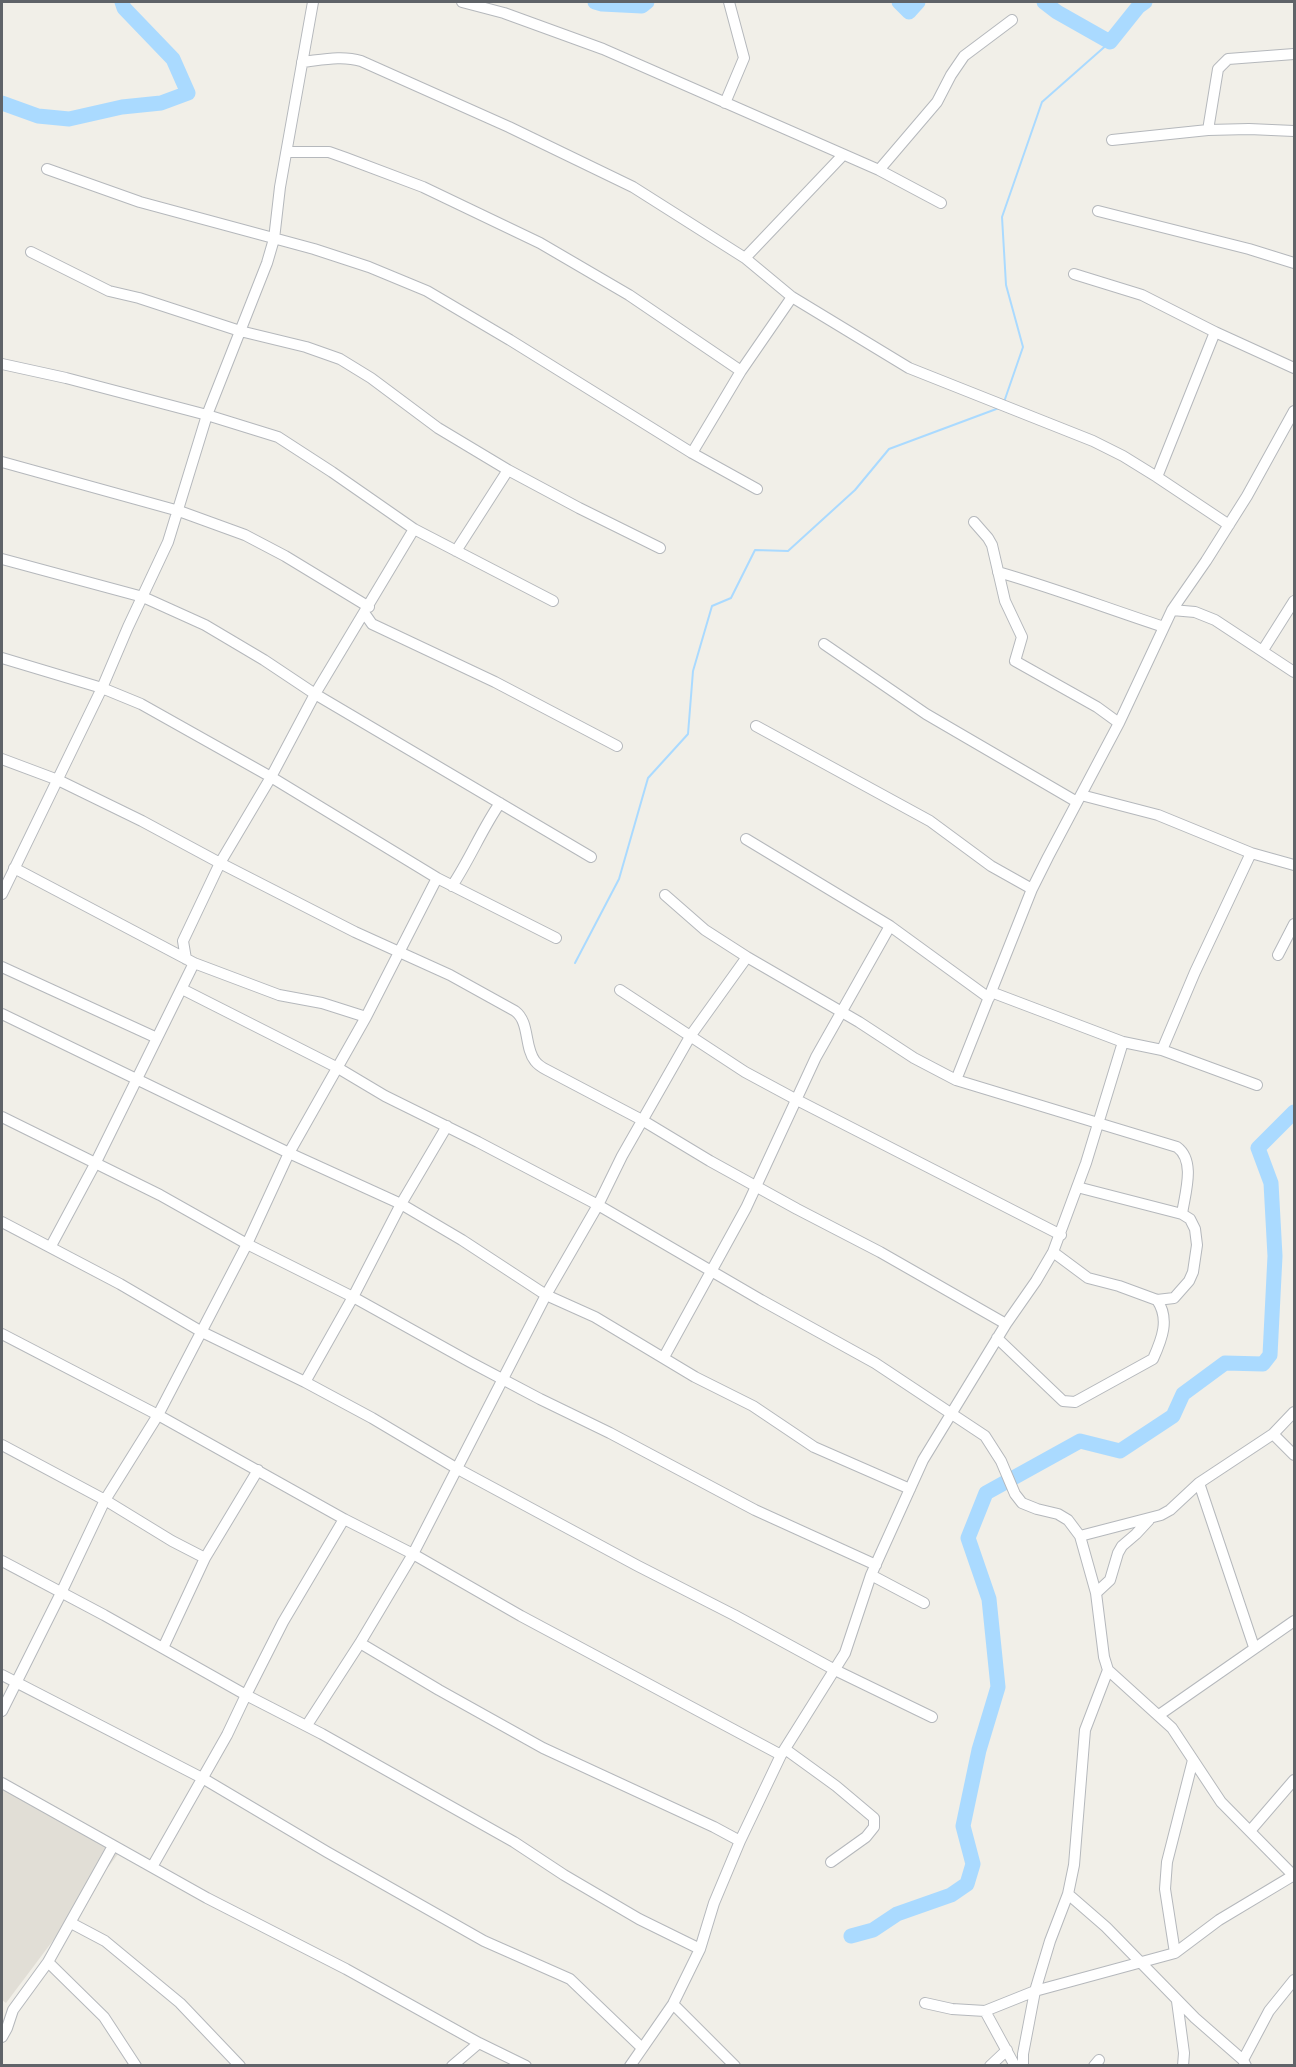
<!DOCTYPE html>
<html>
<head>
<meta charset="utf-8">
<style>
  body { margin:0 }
  #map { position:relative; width:1296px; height:2067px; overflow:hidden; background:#f1efe8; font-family:"Roboto Condensed",sans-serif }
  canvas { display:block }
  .frame { position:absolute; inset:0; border:3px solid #5f6368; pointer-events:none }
</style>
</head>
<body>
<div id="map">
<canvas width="1296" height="2067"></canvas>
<div class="frame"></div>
</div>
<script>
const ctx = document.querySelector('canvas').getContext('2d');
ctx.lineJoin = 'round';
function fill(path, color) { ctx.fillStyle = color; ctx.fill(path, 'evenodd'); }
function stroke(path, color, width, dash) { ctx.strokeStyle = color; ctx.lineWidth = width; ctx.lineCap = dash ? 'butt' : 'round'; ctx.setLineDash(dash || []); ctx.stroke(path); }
const education = new Path2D(`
  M2 1779 124 1846 6 2003 2 2000Z`);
const stream = new Path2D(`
  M1004 402 1023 347 1006 285 1002 217 1042 102 1110 42
  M575 963 619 879 648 778 688 734 693 671 712 606 731 598 755 550 788 551 855 490 889 449 999 408`);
const river = new Path2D(`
  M595 2 602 4 642 6 647 2
  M899 2 909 12 918 2
  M1044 2 1057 12 1110 42 1138 7 1145 2
  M2 103 38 116 69 119 122 107 161 103 188 93 173 59 124 8 122 2
  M851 1936 873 1930 897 1914 951 1895 967 1884 973 1864 963 1826 979 1750 998 1687 989 1599 968 1538 986 1493 1080 1441 1120 1451 1173 1416 1183 1394 1225 1363 1263 1364 1270 1355 1275 1256 1271 1183 1258 1148 1294 1112`);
const minor = new Path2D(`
  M462 2 504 13 603 49 879 170 941 203
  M302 62C321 60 342 55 361 61L509 127 633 187 745 258 792 297 909 368 1093 441 1123 456 1157 477 1229 525
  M725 103 744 58 729 2
  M1208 130 1218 69 1228 59 1294 54
  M1112 140 1208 130 1249 129 1294 131
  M288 152H329L346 158 423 187 540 243 629 295 741 371
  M47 169 140 202 314 249 369 267 427 291 510 340 692 453 757 489
  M879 170 937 102 951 75 964 56 1012 20
  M1098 211 1249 249 1294 263
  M31 252 109 291 139 298 240 331 306 347 340 359 371 378 438 428 508 470 579 508 660 548
  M745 258 843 155
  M1074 274 1142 295 1215 332 1294 368
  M2 364 66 378 207 415 278 437 332 472 414 529 553 601
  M692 453 741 371 792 297
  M2 462 179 511 245 535 285 556 369 607
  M1157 477 1215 332
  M974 522 988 538 992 545 1005 601 1022 637 1015 661 1097 707 1119 723
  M456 551 508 470
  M2 559 143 597 205 625 264 660 315 694 591 857
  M998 572C1054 588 1109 609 1164 627
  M1172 610 1195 612 1215 620 1294 672
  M365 614 372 624 495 682 617 746
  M824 644 926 714 1077 802
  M1263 650 1294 601
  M2 658 102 688 141 704 271 777 437 878 556 938
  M756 726 930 821 991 866 1032 889
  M2 759 58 780 142 821 220 863 355 932 450 975 515 1011C530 1022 524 1047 535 1061 538 1065 543 1068 547 1070L642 1120 710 1161 797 1209 880 1252 1006 1324
  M1081 795 1158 815 1251 853 1294 865
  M746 839 890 926
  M14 868 194 963 279 995 322 1003 366 1017 437 878
  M452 886C470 859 482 829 500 803
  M2 894 102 688 128 627 168 542 207 415 267 263 274 239 280 187 313 2
  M665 895 705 930 747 957 859 1022 914 1058 956 1080 1032 889 1048 857 1119 723 1172 610 1206 561 1247 496 1294 411
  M1278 955 1294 924
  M186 959 183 941 220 863 271 777 315 694 414 529
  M2 967 157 1038
  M182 989 338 1068 385 1096 478 1142 598 1205 761 1300 875 1363 985 1436 1001 1461 1015 1494 1022 1503 1037 1509 1058 1514 1068 1520 1080 1536 1096 1593 1104 1657 1108 1670 1172 1728 1221 1802 1294 1876
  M620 990 745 1072 797 1100 1061 1235
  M991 992 1123 1042 1162 1050 1257 1085
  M2 1014 289 1153 401 1204 462 1240 546 1295 595 1317 695 1377 753 1406 814 1447 910 1489
  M1162 1050 1195 972 1251 853
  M956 1080 1177 1147C1196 1161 1185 1193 1182 1214
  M2 1117 160 1195 247 1244 353 1297 401 1204 447 1126
  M2 1222 120 1284 202 1332 305 1382 372 1418 456 1468 638 1566 734 1615 835 1670 932 1717
  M51 1246 95 1164 194 963
  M1053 1252 1088 1278 1119 1286 1157 1300 1174 1298 1189 1281 1193 1272 1197 1245 1195 1229 1190 1219 1182 1214 1077 1187
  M2 1334 158 1415 344 1519 413 1554 521 1616 781 1755
  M997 1338 1063 1401 1075 1402 1153 1359C1162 1339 1170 1319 1157 1300
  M664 1357 746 1208 816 1057 890 926 989 998
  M305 1382 353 1297 470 1362 540 1399 610 1433 755 1510 876 1565
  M1273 1434 1294 1455
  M2 1445 105 1500 172 1541 205 1558 258 1470
  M1199 1483 1254 1647
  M1080 1536 1161 1515 1170 1510 1199 1483 1273 1434 1294 1412
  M2 1561 104 1615 246 1695 322 1734 514 1842 564 1875 639 1919 700 1949
  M871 1575 924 1603
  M1096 1593 1110 1580 1118 1553 1122 1546 1136 1534 1149 1520
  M360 1643 439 1690 543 1748 714 1827 740 1841
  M163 1648 205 1558
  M2 1675 204 1779 327 1852 484 1941 570 1979 642 2048
  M2 1711 61 1593 105 1500 158 1415 247 1244 289 1153 366 1017
  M1159 1715 1294 1621
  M307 1725 360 1643 413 1554 546 1295 598 1205 622 1156 691 1035 747 957
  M785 1749 836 1786 874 1818V1827L866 1837 831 1862
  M2 1783 207 1898 346 1969 479 2043 526 2066
  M1250 1831 1294 1780
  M152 1867 227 1735 246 1695 283 1622 344 1519
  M1068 1894 1106 1927 1195 2018 1243 2060 1246 2066
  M71 1923 105 1941 180 2003 240 2066
  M1175 1953 1165 1889 1167 1862 1193 1760
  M48 1962 104 2017 136 2066
  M1177 2001 1184 2053 1183 2066
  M925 2003 952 2009 985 2011
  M673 2004 735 2066
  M2 2037 7 2028 13 2010 48 1962 113 1846
  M1243 2060 1269 2011 1294 1980
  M452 2066 479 2043
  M630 2066 673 2004 700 1949 714 1903 740 1841 781 1755 845 1653 871 1575 923 1460 1006 1324 1036 1281 1053 1252 1086 1163 1123 1042
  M990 2066 1007 2050
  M1015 2066 985 2011 1035 1991 1175 1953 1219 1920 1294 1875
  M1023 2066V2054L1035 1991 1050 1941 1068 1894 1074 1865 1085 1730 1108 1670
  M1094 2066 1099 2060`);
fill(education, '#e1ded6');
stroke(stream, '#aadaff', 2);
stroke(river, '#aadaff', 15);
stroke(minor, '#b5b8bc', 12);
stroke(minor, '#fff', 10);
</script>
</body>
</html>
